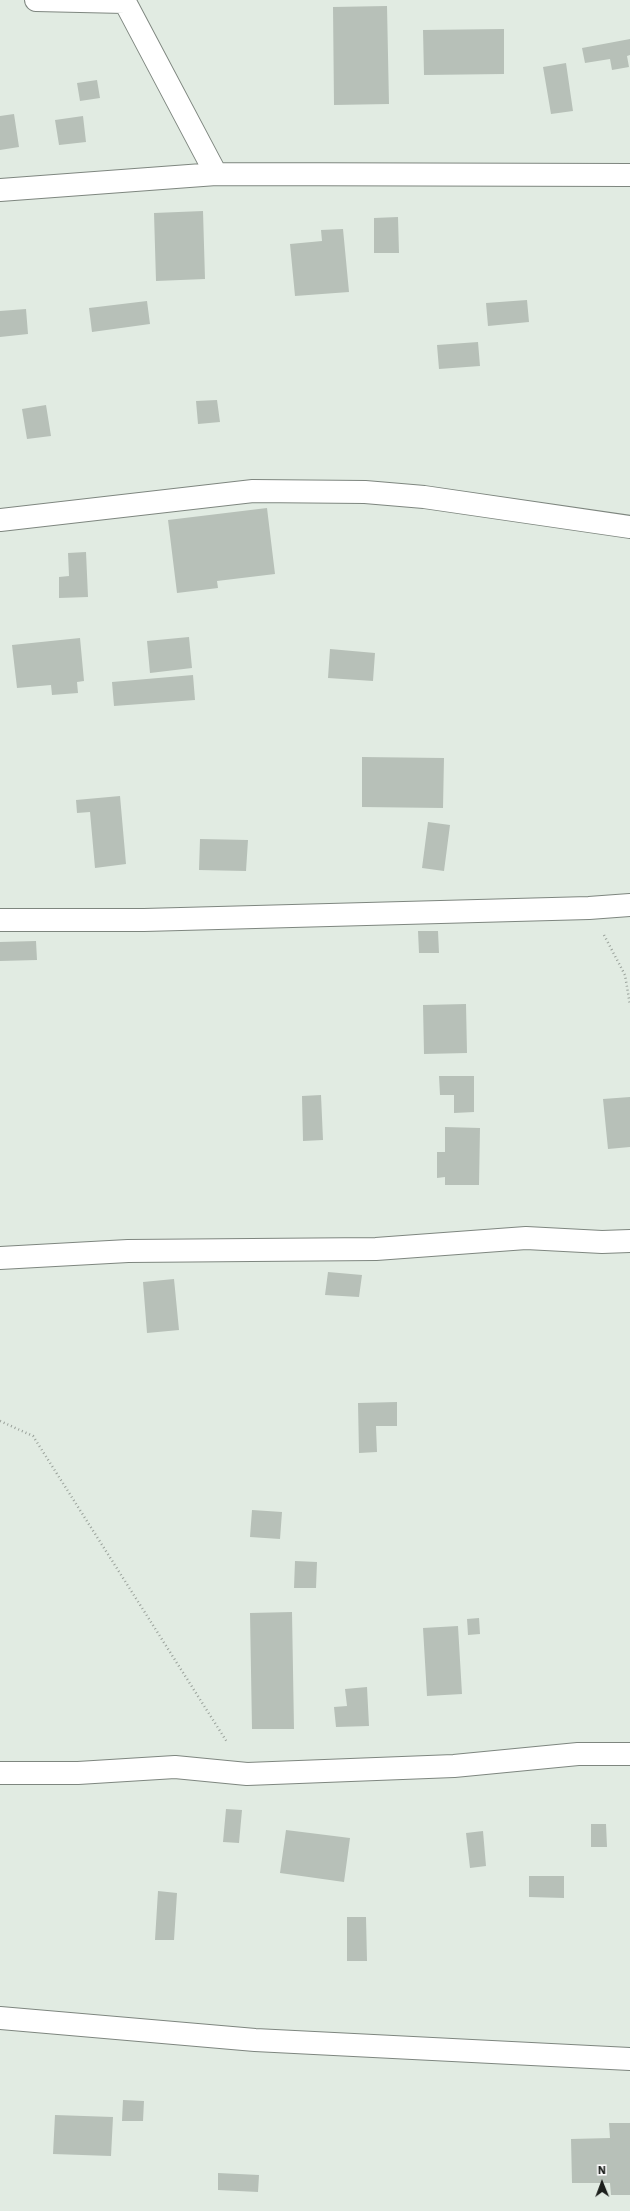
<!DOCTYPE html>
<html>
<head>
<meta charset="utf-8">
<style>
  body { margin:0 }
  #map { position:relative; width:630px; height:2211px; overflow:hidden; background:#e1ebe2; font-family:"Work Sans",sans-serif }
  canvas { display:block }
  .north { position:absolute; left:582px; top:2163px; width:40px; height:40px; -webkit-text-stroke:3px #fff; paint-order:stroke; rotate:359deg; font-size:11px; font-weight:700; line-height:16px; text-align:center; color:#1c1f1c }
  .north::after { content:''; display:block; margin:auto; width:14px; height:18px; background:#1c1f1c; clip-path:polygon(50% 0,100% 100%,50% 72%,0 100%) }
</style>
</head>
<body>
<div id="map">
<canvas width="630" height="2211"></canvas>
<div class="north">N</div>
</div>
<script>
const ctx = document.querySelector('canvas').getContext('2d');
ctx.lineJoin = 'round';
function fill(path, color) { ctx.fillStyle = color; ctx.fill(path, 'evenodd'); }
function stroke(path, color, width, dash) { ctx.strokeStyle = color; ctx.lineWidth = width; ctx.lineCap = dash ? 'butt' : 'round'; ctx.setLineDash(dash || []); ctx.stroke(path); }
const building = new Path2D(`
  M387 6 389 104 334 105 333 7Z
  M504 29V74L424 75 423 30Z
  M630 39V55L627 56 629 67 612 70 610 59 585 63 582 48Z
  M566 63 573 111 551 114 543 67Z
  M97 80 100 98 80 101 77 83Z
  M14 114 19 147 0 150V116Z
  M83 116 86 142 59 145 55 120Z
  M203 211 205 279 156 281 154 213Z
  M398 217 399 253H374V218Z
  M343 229 349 292 295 296 290 244 322 241 321 230Z
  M527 300 529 322 488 326 486 303Z
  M147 301 150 324 92 332 89 308Z
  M26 309 28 334 0 337V311Z
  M478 342 480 366 439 369 437 345Z
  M217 400 220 422 198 424 196 401Z
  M46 405 51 436 27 439 22 409Z
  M267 508 275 574 217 581 218 588 177 593 168 520Z
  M86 552 88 597 59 598V577L69 576 68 553Z
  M189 637 192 668 150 673 147 641Z
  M80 638 84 681 77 682 78 693 52 695 51 685 17 688 12 645Z
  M330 649 375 653 373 681 328 678Z
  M193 675 195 700 114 706 112 682Z
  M362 757 444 758 443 808 362 807Z
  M120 796 126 864 95 868 90 812 77 813 76 800Z
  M428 822 450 825 444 871 422 868Z
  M200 839 248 840 246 871 199 870Z
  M418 931H438L439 953H419Z
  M36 941 37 960 0 961V942Z
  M466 1004 467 1053 424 1054 423 1005Z
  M439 1076H474V1112L454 1113V1095H440Z
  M321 1095 323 1140 303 1141 302 1096Z
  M630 1097V1147L608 1149 603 1099Z
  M445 1127 480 1128 479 1185H445V1177L437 1178V1152H445Z
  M328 1272 362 1275 359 1297 325 1295Z
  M174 1279 179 1330 147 1333 143 1282Z
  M397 1402V1426H376L377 1452 359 1453 358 1403Z
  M252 1510 282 1512 280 1539 250 1537Z
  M295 1561 317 1562 316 1588H294Z
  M292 1612 294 1729H252L250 1613Z
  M479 1618 480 1634 468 1635 467 1619Z
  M458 1626 462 1694 427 1696 423 1628Z
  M367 1687 369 1726 336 1727 334 1707 347 1706 345 1689Z
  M226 1809 242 1810 239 1843 223 1842Z
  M591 1824H606L607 1847H591Z
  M286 1830 350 1838 344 1882 280 1873Z
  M483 1831 486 1866 470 1868 466 1833Z
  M529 1876H564V1898L529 1897Z
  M158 1891 177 1893 174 1940H155Z
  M347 1917H366L367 1961H347Z
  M123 2100 144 2101 143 2121H122Z
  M55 2115 113 2117 111 2156 53 2154Z
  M609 2123H630V2195H611L610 2183H572L571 2139 610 2138Z
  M218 2173 259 2175 258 2192 218 2190Z`);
const path = new Path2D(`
  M604 935 625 975 630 1005
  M0 1421 33 1436 227 1742`);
const street = new Path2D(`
  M36 0 125 2 216 174
  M0 190 216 174 630 175
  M0 520 253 491 365 492 424 497 630 527
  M0 920H144L589 908 630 905
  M0 1258 128 1251 376 1249 526 1238 602 1242 630 1241
  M0 1773H78L175 1767 247 1774 454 1766 578 1754H630
  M0 2018 255 2040 630 2059`);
fill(building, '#b7c0b8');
stroke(street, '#7e867f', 24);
stroke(path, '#9aa29b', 2.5, [1, 3]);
stroke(street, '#fff', 22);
</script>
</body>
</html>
